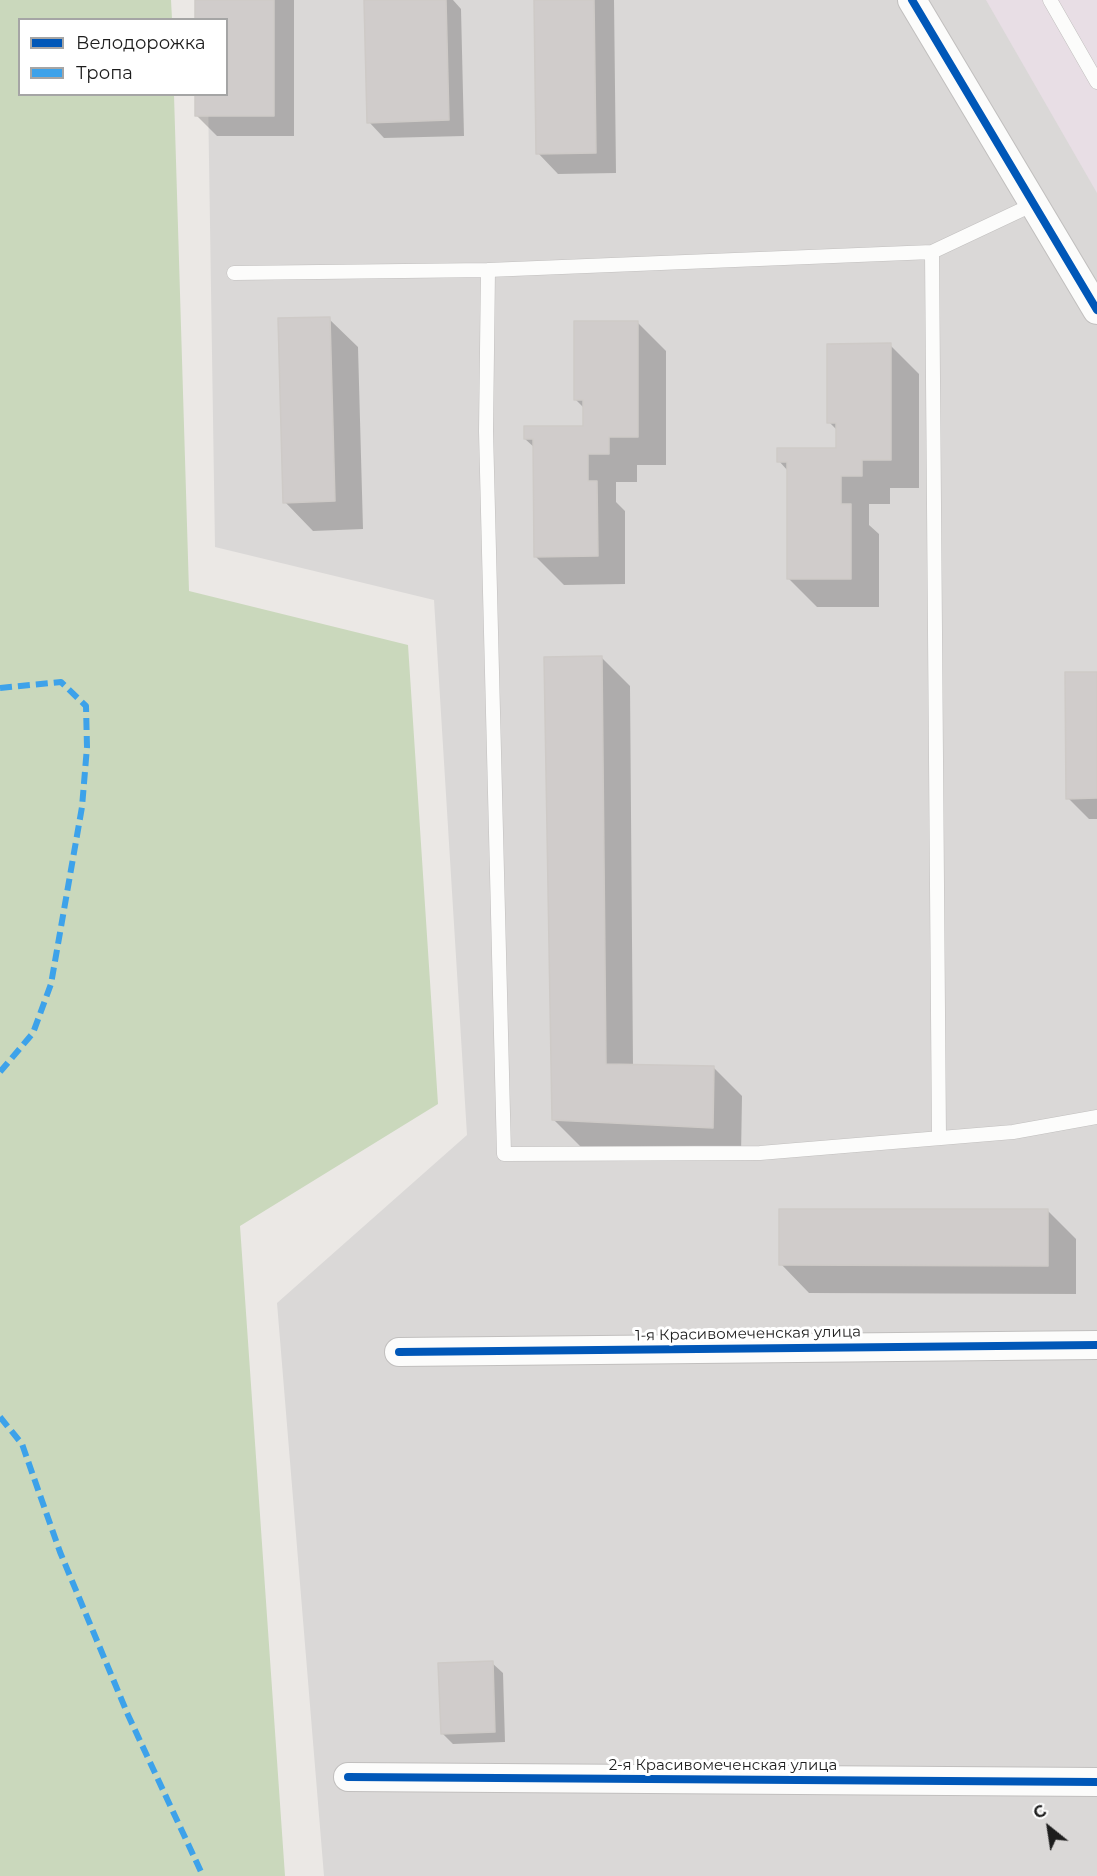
<!DOCTYPE html>
<html>
<head>
<meta charset="utf-8">
<style>
  body { margin:0 }
  #map { position:relative; width:1097px; height:1876px; overflow:hidden; background:#ebe8e5; font-family:Montserrat,sans-serif }
  canvas { display:block }
  .legend { position:absolute; left:18px; top:18px; width:210px; height:78px; box-sizing:border-box; background:#fff; border:2px solid #a5a5a5; margin:0; padding:8px 10px; list-style:none; font-size:18px; color:#1d1d1d }
  .legend li { display:flex; align-items:center; gap:12px; height:30px }
  .legend b { width:30px; border:2px solid #a5a5a5 }
  .north { position:absolute; left:1019px; top:1798px; width:60px; height:60px; -webkit-text-stroke:4px #fff; paint-order:stroke; rotate:330deg; font-size:16px; font-weight:700; line-height:24px; text-align:center; color:#1d1d1d }
  .north::after { content:''; display:block; margin:auto; width:21px; height:27px; background:#1d1d1d; clip-path:polygon(50% 0,100% 100%,50% 72%,0 100%) }
</style>
</head>
<body>
<div id="map">
<canvas width="1097" height="1876"></canvas>
<ul class="legend">
<li><b style="height:8px;background:#0057b8"></b>Велодорожка</li>
<li><b style="height:8px;background:#3da2ea"></b>Тропа</li>
</ul>
<div class="north">С</div>
</div>
<script>
const ctx = document.querySelector('canvas').getContext('2d');
ctx.lineJoin = 'round';
function fill(path, color) { ctx.fillStyle = color; ctx.fill(path, 'evenodd'); }
function stroke(path, color, width, dash) { ctx.strokeStyle = color; ctx.lineWidth = width; ctx.lineCap = dash ? 'butt' : 'round'; ctx.setLineDash(dash || []); ctx.stroke(path); }
function write(font, color, halo, rows, align = 'center') {
  ctx.font = font + ' Montserrat,sans-serif'; ctx.lineWidth = 6; ctx.setLineDash([]); ctx.textBaseline = 'middle'; ctx.strokeStyle = halo; ctx.fillStyle = color; for (const [text, x, y, turn = 0] of rows) {
    ctx.save(); ctx.translate(x, y); ctx.rotate((+turn || 0) * Math.PI / 180); ctx.textAlign = isNaN(turn) ? turn : align; if (halo) ctx.strokeText(text, 0, 0); ctx.fillText(text, 0, 0); ctx.restore();
  }
}
const residential = new Path2D(`
  M207 0H1097V1876H324L277 1303 467 1135 434 600 215 547 208 95 226 94V20Z`);
const industrial = new Path2D(`
  M986 0H1097V193Z`);
const forest = new Path2D(`
  M0 0H171L172 19 20 20V94L174 95 189 591 408 645 438 1104 240 1226 285 1876H0Z`);
const shadow = new Path2D(`
  M197 0H294V136H217L196 115 226 94V20Z
  M366 0H453L461 9 464 136 384 138 369 122Z
  M536 0H614L616 173 558 174 538 153Z
  M329 319 358 347 363 529 313 531 285 502Z
  M637 322 666 351V465H637V482H616V502L625 511V584L564 585 535 556V448L525 439 584 427V408L576 400Z
  M890 345 919 374V488H890V504H869V525L879 534V607H817L789 579 788 471 779 461 838 450V431L829 422Z
  M601 657 630 686 633 1066 713 1067 742 1096 741 1156 582 1148 553 1119Z
  M1097 673V819H1089L1068 798Z
  M1048 1211 1076 1239V1294L809 1293 781 1264Z
  M492 1663 503 1673 505 1742 453 1744 442 1733Z`);
const building = new Path2D(`
  M195 0H274V116H195V94H226V20H195Z
  M364 0H446L449 120 367 123Z
  M534 0H594L596 153 536 154Z
  M330 317 335 501 283 503 278 318Z
  M574 321H638V437H609V454H588V481H597L598 556 534 557 533 439H524V426H583V400H574Z
  M891 343V460H862V476H841V504H851V579H787V462H777V448H836V423H827V344Z
  M602 656 606 1064 714 1066 713 1128 552 1120 544 657Z
  M1065 672H1097V798L1066 799Z
  M779 1209H1048V1266L779 1265Z
  M493 1661 495 1732 441 1734 438 1663Z`);
const lane = new Path2D(`
  M1050 0 1097 82
  M1034 204 932 252 488 270 486 431 504 1154 760 1153 1013 1132 1097 1117
  M932 252 939 1138
  M234 273 488 270`);
const street = new Path2D(`
  M912 0 1097 310
  M399 1352 1097 1345
  M348 1777 1097 1782`);
const quiet = new Path2D(`
  M0 688 61 682 86 706 87 747 82 807 51 984 33 1033 0 1072
  M0 1417 22 1444 60 1552 128 1715 203 1876`);
const cycleway = new Path2D(`
  M912 0 1097 310
  M399 1352 1097 1345
  M348 1777 1097 1782`);
const streetNames = [
  ["1-я Красивомеченская улица",748,1334,-1],
  ["2-я Красивомеченская улица",723,1766]
];
fill(residential, '#dad8d7');
fill(industrial, '#e8dee5');
fill(forest, '#cad8bc');
fill(shadow, '#0003');
fill(building, '#d0cccb');
stroke(building, '#cecac7', 1.5);
stroke(lane, '#c1bfbe', 15);
stroke(street, '#c1bfbe', 30);
stroke(lane, '#fcfcfb', 14);
stroke(street, '#fcfcfb', 28);
stroke(quiet, '#3da2ea', 6, [12, 6]);
stroke(cycleway, '#0057b8', 8);
write('15px', '#1d1d1d', '#fff', streetNames);
</script>
</body>
</html>
